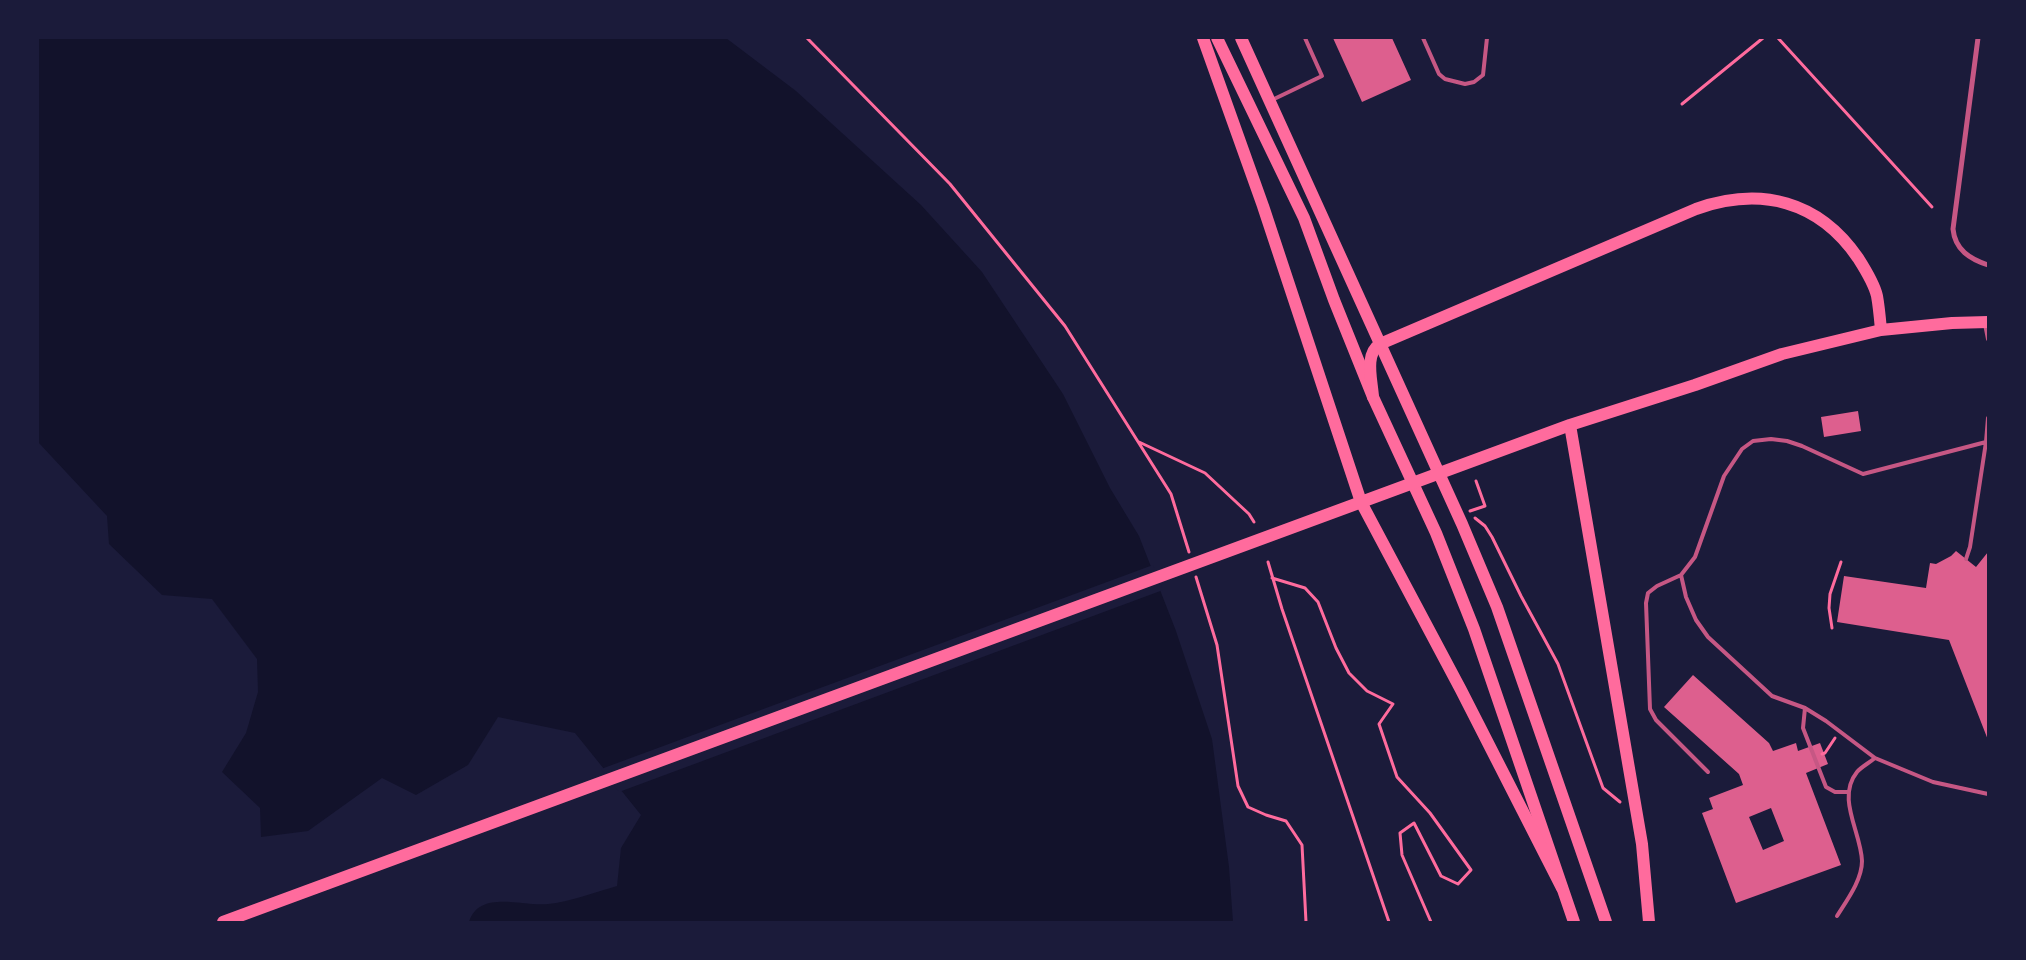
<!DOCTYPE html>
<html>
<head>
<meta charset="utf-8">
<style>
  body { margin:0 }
  #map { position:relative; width:2026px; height:960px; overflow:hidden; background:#1b1b3a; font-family:Rubik,sans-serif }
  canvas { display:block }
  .frame { position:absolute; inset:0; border:39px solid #1b1b3a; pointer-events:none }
</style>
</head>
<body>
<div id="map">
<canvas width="2026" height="960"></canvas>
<div class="frame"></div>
</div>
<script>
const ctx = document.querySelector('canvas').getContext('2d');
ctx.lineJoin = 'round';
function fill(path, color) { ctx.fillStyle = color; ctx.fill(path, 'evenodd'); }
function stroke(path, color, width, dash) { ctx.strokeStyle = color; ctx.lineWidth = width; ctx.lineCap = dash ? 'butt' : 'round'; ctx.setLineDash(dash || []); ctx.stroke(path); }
const water = new Path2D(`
  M38 38H726L796 91 921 205 982 272 1063 394 1110 488 1139 536 1176 631 1212 739 1229 867 1233 922H469C479 889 523 907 548 904 569 902 596 892 617 886L621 848 641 815 575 733 498 717 468 765 416 795 382 778 308 831 261 837 260 808 222 772 246 733 258 692 257 659 212 599 162 595 109 544 107 516 38 442Z`);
const pier = new Path2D(`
  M1153 565 1163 590 619 792 601 769Z`);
const building = new Path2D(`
  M1333 38H1392L1411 80 1362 102Z
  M1858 411 1861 431 1824 437 1821 417Z
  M1956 551 1976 567 1988 552V740L1949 640 1837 622 1844 576 1926 588 1930 563 1936 564 1951 556Z
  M1693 675 1769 743 1773 751 1796 743 1798 751 1820 743 1828 764 1806 773 1841 865 1736 903 1702 813 1713 809 1709 798 1743 785 1739 774 1664 707ZM1771 808 1784 841 1763 850 1749 817Z`);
const path = new Path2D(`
  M807 38 950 184 1065 326 1171 494 1189 552
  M1778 38 1932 207
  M1682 104 1763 38
  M1139 442 1205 473 1249 514 1254 522
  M1470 511 1485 506 1476 481
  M1475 518 1485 526 1492 537 1521 596 1558 664 1603 788 1620 802
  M1268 562 1282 609 1389 922
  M1196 577 1217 645 1238 786 1248 807 1266 815 1286 821 1302 845 1306 922
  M1272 578 1305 588 1318 602 1336 648 1349 673 1367 691 1393 704 1379 724 1397 777 1430 813 1471 870 1458 884 1441 876 1414 823 1400 833 1402 855 1431 922
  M1832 628 1829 608 1830 594 1841 562
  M1822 754 1825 753 1835 738`);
const service = new Path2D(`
  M1423 38 1439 74 1445 79 1465 84 1474 82 1483 75 1487 38
  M1272 100 1322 76 1305 38
  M1985 324 1988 339
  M1988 418 1986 442 1863 474 1802 446 1787 441 1771 439 1753 441 1742 449 1724 476 1695 557 1681 575 1686 597 1696 620 1708 637 1772 696 1805 708 1826 721 1875 758 1933 782 1988 794
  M1966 559 1970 547 1986 442
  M1681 575 1657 586 1648 593 1646 603 1650 709 1656 720 1708 772
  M1805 708 1803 728 1826 787 1835 792H1848
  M1837 916C1847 900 1862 880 1862 861 1861 832 1836 798 1857 772 1861 767 1869 763 1875 758`);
const minor = new Path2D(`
  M1978 38 1953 229C1955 250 1970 259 1988 265`);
const primary = new Path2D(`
  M1217 38 1304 218 1334 300 1373 397 1436 533 1474 629 1574 922
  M1241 38 1462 524 1497 607 1606 922`);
const trunk = new Path2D(`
  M1203 38 1263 206 1361 502 1461 690 1562 888
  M1373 397C1372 380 1364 354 1380 344L1696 209C1761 186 1819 201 1858 258 1865 269 1874 283 1877 296 1879 307 1880 319 1881 330
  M1570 425 1642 844 1649 922
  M223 922 1570 425 1695 385 1782 354 1881 330 1952 323 1988 322`);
fill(water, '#12122b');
fill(pier, '#1b1b3a');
fill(building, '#dd5f8e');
stroke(path, '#ff6b9d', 3);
stroke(service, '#c65784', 4);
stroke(minor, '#c65784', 5);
stroke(primary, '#ff6b9d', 12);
stroke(trunk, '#ff6b9d', 12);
</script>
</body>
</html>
